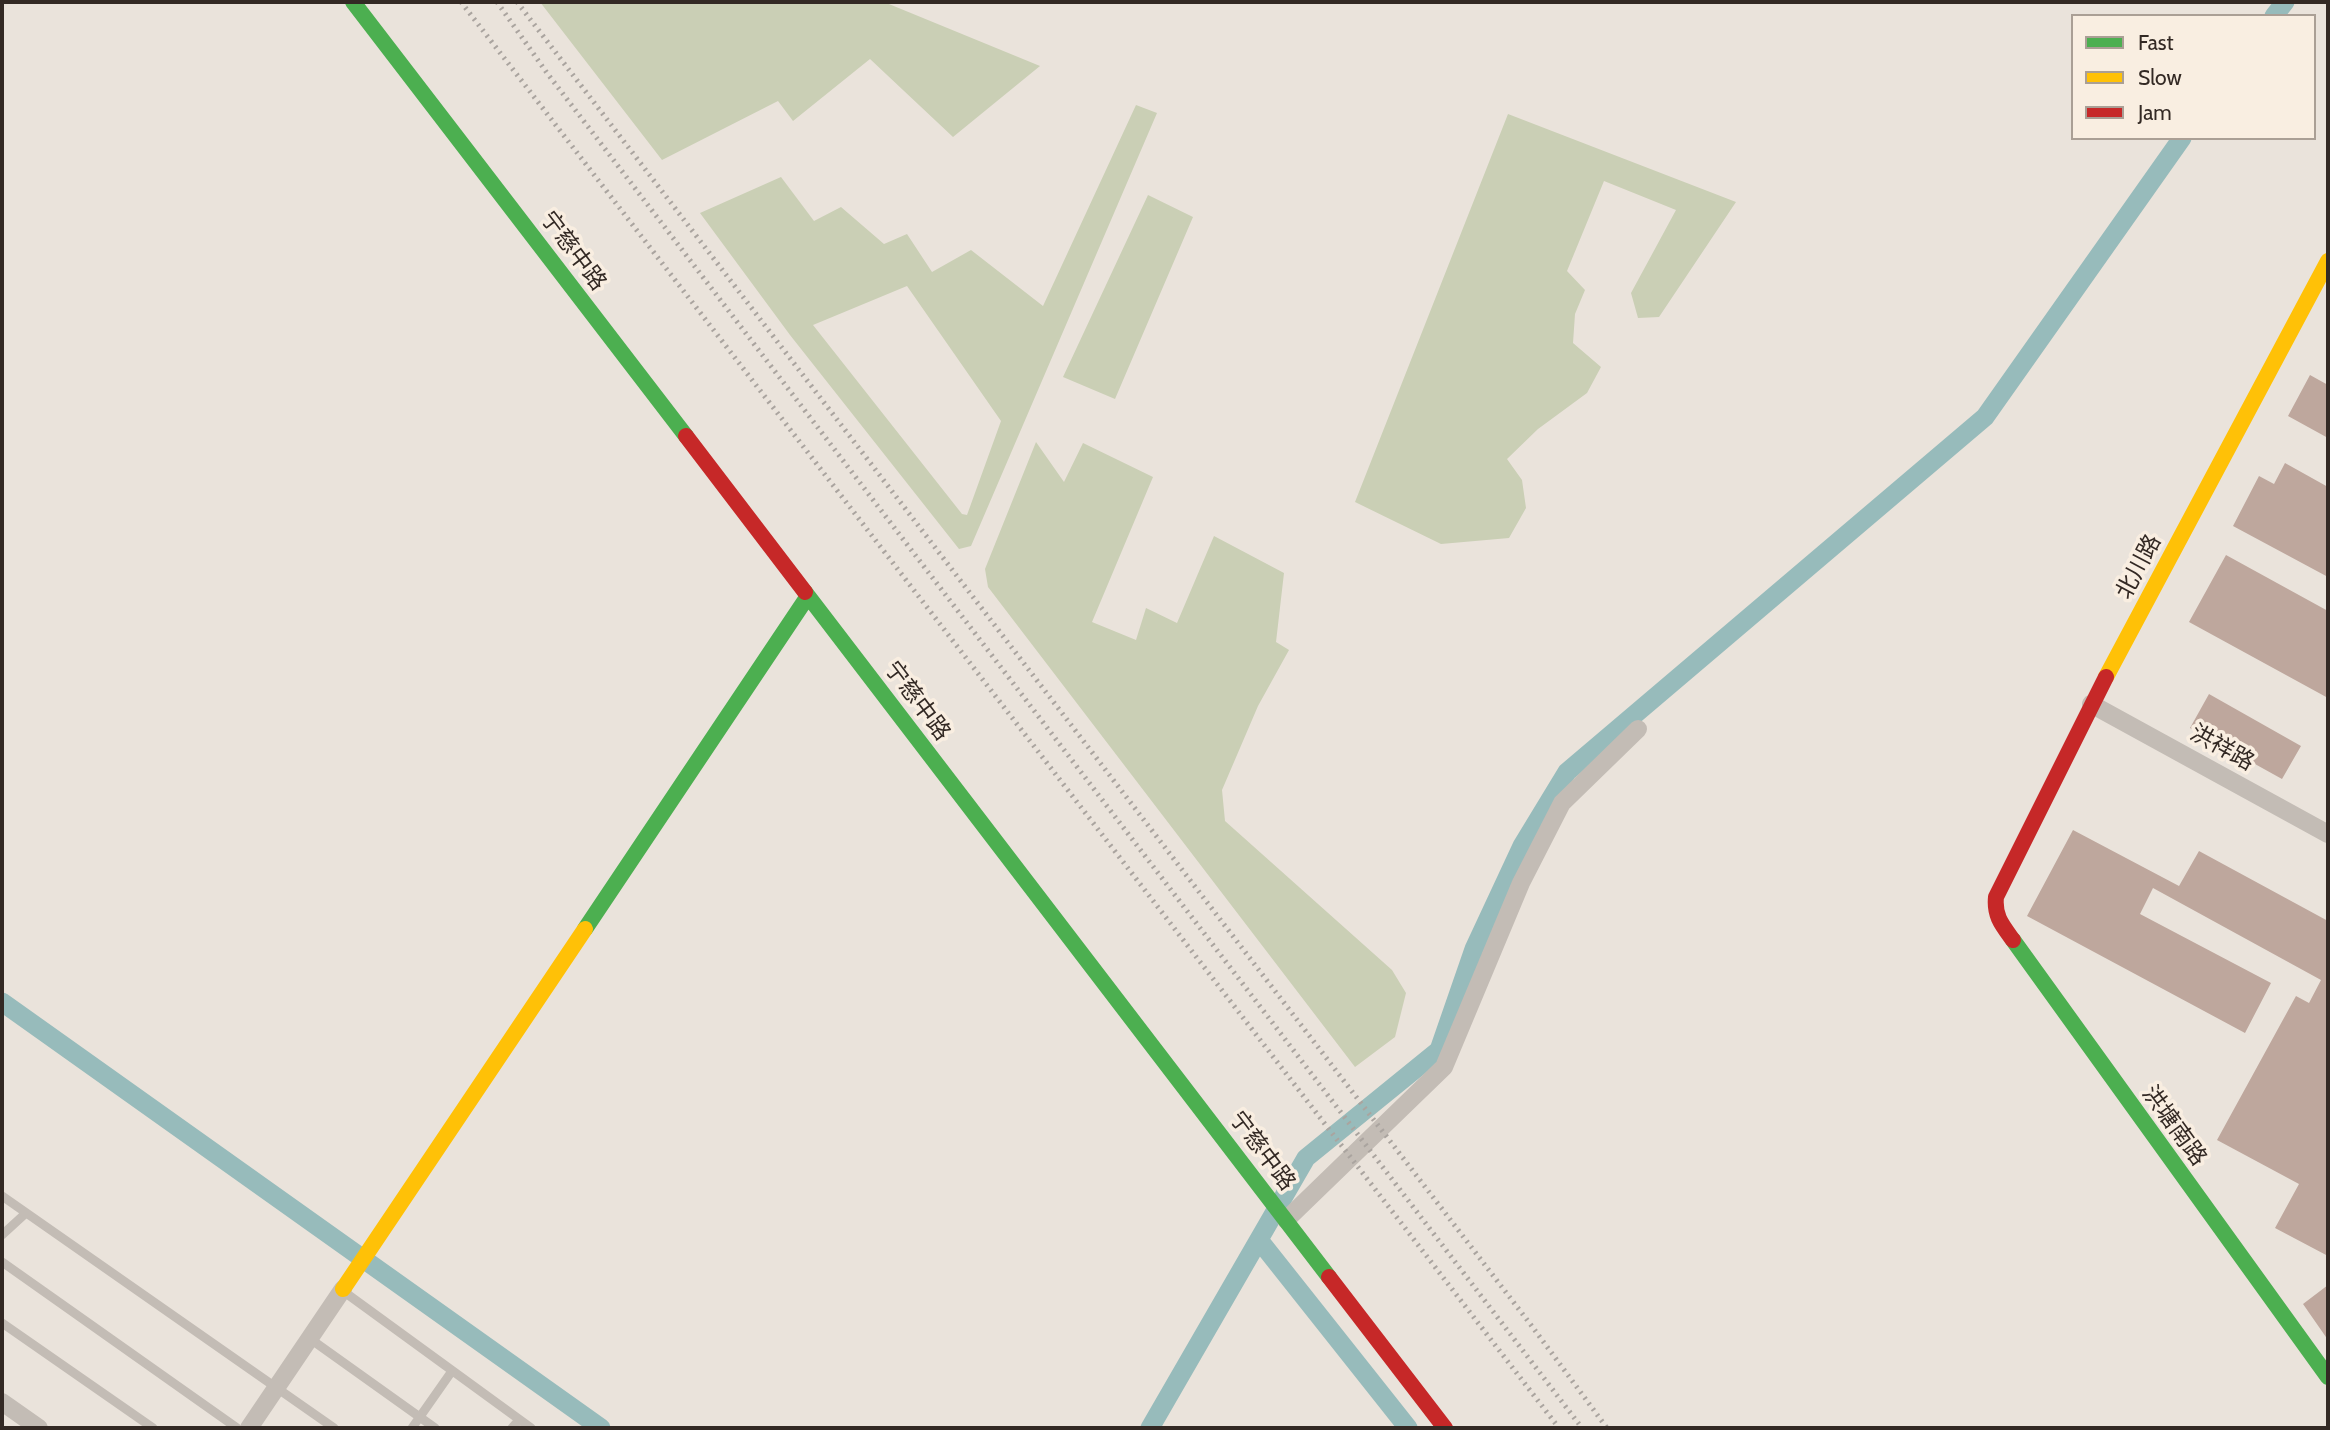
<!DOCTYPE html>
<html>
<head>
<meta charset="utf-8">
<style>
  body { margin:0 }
  #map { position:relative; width:2330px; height:1430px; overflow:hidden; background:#eae3db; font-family:Cabin,sans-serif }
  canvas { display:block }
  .frame { position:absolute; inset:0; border:4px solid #332924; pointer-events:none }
  .legend { position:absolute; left:2071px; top:14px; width:245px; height:126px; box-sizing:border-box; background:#f9eee1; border:2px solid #aa9f95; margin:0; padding:9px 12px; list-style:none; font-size:21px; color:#332924 }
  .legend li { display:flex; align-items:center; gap:14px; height:35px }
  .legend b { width:35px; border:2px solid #aa9f95 }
</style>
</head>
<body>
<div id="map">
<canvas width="2330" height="1430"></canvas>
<div class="frame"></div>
<ul class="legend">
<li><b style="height:9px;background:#4caf50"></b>Fast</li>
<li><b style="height:9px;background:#ffc107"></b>Slow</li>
<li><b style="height:9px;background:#c62828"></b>Jam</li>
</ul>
</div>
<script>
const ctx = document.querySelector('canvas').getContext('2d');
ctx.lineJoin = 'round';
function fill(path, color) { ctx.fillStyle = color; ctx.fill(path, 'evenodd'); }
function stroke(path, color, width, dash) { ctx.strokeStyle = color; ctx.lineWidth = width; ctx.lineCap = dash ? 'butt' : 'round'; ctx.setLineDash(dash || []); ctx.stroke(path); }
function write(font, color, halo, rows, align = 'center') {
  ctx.font = font + ' Cabin,"Noto Sans SC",sans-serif'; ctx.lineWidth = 7; ctx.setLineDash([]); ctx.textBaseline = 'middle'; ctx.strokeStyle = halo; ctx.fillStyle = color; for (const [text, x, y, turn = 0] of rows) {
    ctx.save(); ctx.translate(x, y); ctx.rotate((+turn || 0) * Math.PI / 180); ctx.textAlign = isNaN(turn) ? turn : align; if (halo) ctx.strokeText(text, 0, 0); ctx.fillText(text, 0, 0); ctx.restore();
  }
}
const green = new Path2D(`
  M540 2H884L1040 66 953 137 870 59 793 121 778 101 662 160Z
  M1136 105 1157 113 971 546 959 549 790 335 700 213 781 177 814 221 841 207 884 244 907 234 932 272 971 250 1043 306ZM907 286 1001 421 967 515 962 514 813 325Z
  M1508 114 1736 202 1659 317 1638 318 1631 293 1676 210 1604 181 1567 271 1585 290 1575 314 1573 343 1601 367 1587 393 1538 429 1507 459 1522 480 1526 508 1509 538 1441 544 1355 502Z
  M1148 195 1193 217 1115 399 1063 377Z
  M1036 442 1064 482 1083 443 1153 477 1092 622 1136 640 1146 608 1177 623 1214 536 1284 573 1276 642 1289 650 1258 706 1222 790 1225 821 1392 970 1406 993 1395 1037 1355 1067 988 587 985 569Z`);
const canal = new Path2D(`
  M2274 16 2285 2
  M2 1002 601 1428
  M1259 1240 1408 1428
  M1150 1428 1306 1158 1439 1050 1474 949 1522 846 1567 772 1985 417 2182 138`);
const building = new Path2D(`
  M2310 375 2328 385V438L2288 416Z
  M2285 463 2328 487V577L2233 526 2259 476 2274 484Z
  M2226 555 2328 611V698L2189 622Z
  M2209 694 2301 746 2282 779 2190 728Z
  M2073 830 2179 886 2199 851 2328 921V1256L2275 1228 2299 1184 2217 1140 2296 996 2309 1003 2321 980 2153 888 2140 914 2271 983 2245 1033 2027 916Z
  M2328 1285V1340L2303 1304Z`);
const lane = new Path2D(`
  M2 1196 334 1428
  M2 1235 26 1213
  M2 1262 237 1428
  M343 1291 531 1428
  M2 1323 153 1428
  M309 1338 435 1428
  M412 1428 452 1371
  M512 1428 519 1420`);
const street = new Path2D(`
  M2091 704 2328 834
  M1286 1220 1444 1067 1521 883 1562 803 1638 729
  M2 1402 39 1428
  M249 1428 343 1289`);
const fast = new Path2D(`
  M353 2 686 436
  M805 592 1329 1277
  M585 929 808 596
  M2013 940 2328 1377`);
const slow = new Path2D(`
  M2106 677 2328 261
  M343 1289 585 929`);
const jam = new Path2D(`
  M686 436 805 592
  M2013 940C2002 925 1994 916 1996 897L2106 677
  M1329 1277 1445 1428`);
const rail = new Path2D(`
  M461 2 1559 1428
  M497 2 547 73 1582 1428
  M517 2 1531 1325 1607 1428`);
const streetNames = [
  ["宁慈中路",573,251,53],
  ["北川路",2139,567,-62],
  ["宁慈中路",917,701,53],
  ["洪祥路",2222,748,29],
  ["洪塘南路",2174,1126,54],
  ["宁慈中路",1262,1151,53]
];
fill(green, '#cacfb5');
stroke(canal, '#97bbbb', 19);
fill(building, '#bea79d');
stroke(lane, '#c3bcb5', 9);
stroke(street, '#c3bcb5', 18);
stroke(fast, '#4caf50', 16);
stroke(slow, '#ffc107', 16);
stroke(jam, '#c62828', 16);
stroke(rail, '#aaa49f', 5, [2, 5]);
write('23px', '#332924', '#f9eee1', streetNames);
</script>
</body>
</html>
